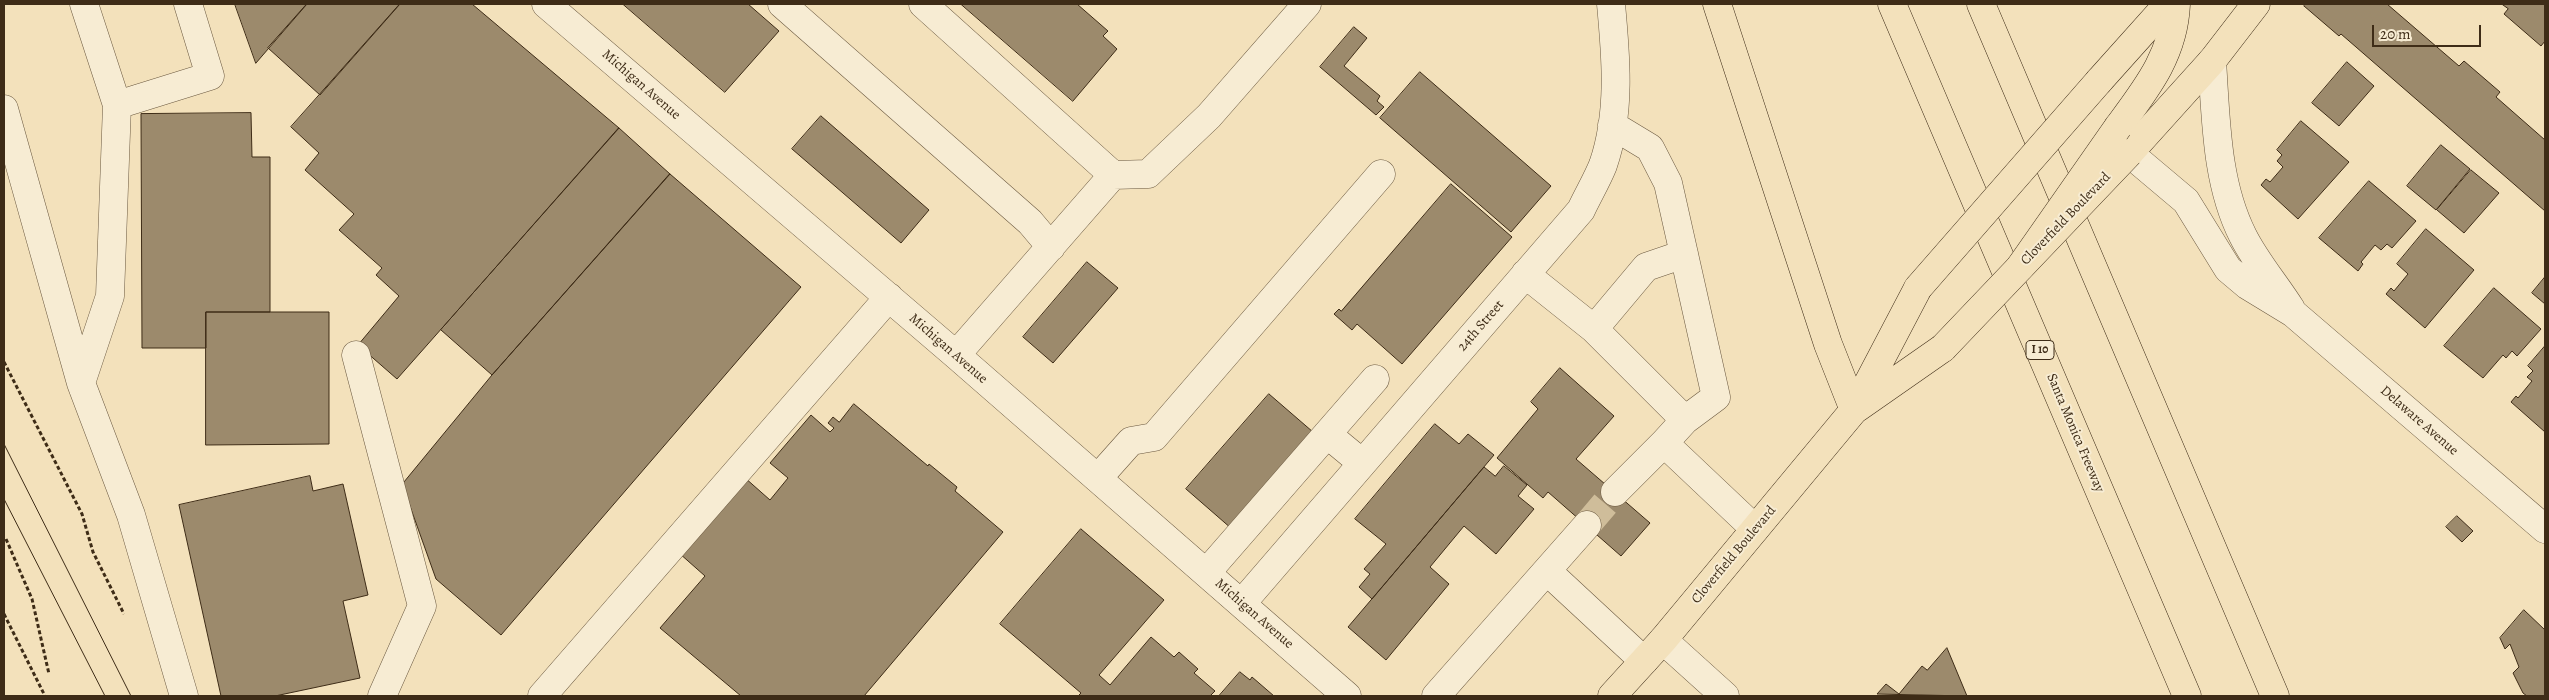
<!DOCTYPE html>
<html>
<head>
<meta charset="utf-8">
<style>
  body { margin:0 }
  #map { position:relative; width:2549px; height:700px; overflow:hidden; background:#f3e1bb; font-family:Alegreya,serif }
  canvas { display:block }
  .frame { position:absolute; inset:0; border:5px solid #3e2c17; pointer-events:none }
  .scale { position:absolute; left:2372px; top:25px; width:109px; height:22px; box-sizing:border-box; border:2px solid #3e2c17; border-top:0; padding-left:6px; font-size:15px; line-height:18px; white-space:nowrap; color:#3e2c17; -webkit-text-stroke:4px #f7ecd3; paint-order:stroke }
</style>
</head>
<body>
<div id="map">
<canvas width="2549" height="700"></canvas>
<div class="frame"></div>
<div class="scale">20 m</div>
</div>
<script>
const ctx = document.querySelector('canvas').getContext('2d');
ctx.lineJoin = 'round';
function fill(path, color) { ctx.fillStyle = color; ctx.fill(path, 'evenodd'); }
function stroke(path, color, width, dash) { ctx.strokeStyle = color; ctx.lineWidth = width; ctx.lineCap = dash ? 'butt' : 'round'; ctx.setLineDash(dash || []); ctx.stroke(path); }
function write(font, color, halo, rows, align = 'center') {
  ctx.font = font + ' Alegreya,serif'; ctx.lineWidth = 4; ctx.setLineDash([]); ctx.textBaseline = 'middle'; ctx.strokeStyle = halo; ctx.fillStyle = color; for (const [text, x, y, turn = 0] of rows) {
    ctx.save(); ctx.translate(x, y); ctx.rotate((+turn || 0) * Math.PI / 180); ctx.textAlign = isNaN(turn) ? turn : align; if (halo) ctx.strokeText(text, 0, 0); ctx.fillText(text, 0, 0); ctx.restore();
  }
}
const building = new Path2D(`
  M235 4H307L256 63Z
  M307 4H400L320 95 268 48Z
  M400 4H472L619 128 397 379 358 345 399 296 376 275 382 268 339 230 354 214 305 170 319 153 291 127Z
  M623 4H748L779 31 725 92Z
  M961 4H1077L1108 31 1103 36 1117 49 1073 101Z
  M2306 4H2387L2459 66 2464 61 2500 92 2496 97 2545 140V211L2341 34 2339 36 2304 6Z
  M2502 4H2545V41L2541 46 2504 14 2508 9Z
  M1354 27 1367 38 1344 66 1380 96 1377 101 1384 107 1376 115 1320 67Z
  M2347 62 2374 86 2339 126 2312 103Z
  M1420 72 1551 186 1511 232 1380 118Z
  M251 113 252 157H270V312H206V348H142L141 114Z
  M821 116 929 210 901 243 792 149Z
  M2301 121 2349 162 2298 219 2261 185 2266 179 2270 182 2283 167 2277 161 2282 155 2277 150Z
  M619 128 670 174 492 375 441 330Z
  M2441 145 2470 169 2436 210 2407 186Z
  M2471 170 2499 193 2464 233 2437 210Z
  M670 174 801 287 501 635 436 579 406 495 399 488 492 375Z
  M2369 181 2416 221 2392 248 2387 244 2381 250 2375 245 2361 262 2363 264 2358 271 2319 238Z
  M1451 184 1512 237 1402 364 1357 324 1352 330 1334 314 1339 309 1341 311Z
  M2426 229 2474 270 2425 328 2386 294 2391 288 2394 291 2408 274 2397 264Z
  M1087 262 1118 288 1053 363 1023 337Z
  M2545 277V304L2532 293Z
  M2494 288 2541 329 2517 356 2512 351 2506 358 2503 355 2483 378 2444 346Z
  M206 312H329V444L206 445Z
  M2545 346V432L2511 402 2516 396 2518 398 2532 381 2527 377 2533 371 2528 366Z
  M1560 368 1614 416 1576 459 1650 523 1621 556 1548 492 1543 498 1497 458 1538 409 1531 402Z
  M1269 394 1313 432 1232 529 1186 489Z
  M854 404 928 466 929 464 957 487 955 491 1003 532 864 696H741L660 628 705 576 679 553 744 477 770 500 788 478 770 463 811 415 830 432 834 428 828 423 833 417 839 422Z
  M1435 424 1459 444 1468 434 1494 455 1372 599 1359 587 1370 574 1364 569 1386 544 1355 519Z
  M1504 466 1527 485 1518 496 1534 509 1496 554 1464 526 1430 567 1449 584 1386 660 1348 627 1484 467 1495 476Z
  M310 476 313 491 343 484 368 595 343 601 360 678 275 696H221L179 505Z
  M2457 516 2473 531 2462 542 2446 527Z
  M1081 529 1164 600 1099 675 1110 685 1151 637 1174 657 1179 652 1198 669 1194 673 1215 691 1210 696H1078L1081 693 1000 624Z
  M2524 610 2545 630V696H2527L2523 693 2513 673 2519 667 2510 644 2505 649 2500 638Z
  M1947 648 1967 696 1877 694 1886 684 1899 694 1922 666 1927 670Z
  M1240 672 1250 680 1252 677 1274 696H1219Z`);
const minorTunnel = new Path2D(`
  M1587 525 1615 492`);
const path = new Path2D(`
  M4 362 82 514 93 552 124 614
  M6 539 32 599 49 674
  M4 614 45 696`);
const minor = new Path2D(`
  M84 4 117 105
  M546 4 956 355 1347 696
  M782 4 1030 222 1051 247
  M923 4 1113 175
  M2212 61C2216 119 2216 183 2243 236 2256 262 2276 285 2291 309
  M4 109 81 383 131 515 184 696
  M1612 125 1650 148 1668 183 1716 397 1685 420 1664 443 1755 529
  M2129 153 2186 201 2228 269 2247 285 2293 313 2545 529
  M1525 274 1594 329 1685 420
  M1594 329 1646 267 1684 254
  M356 355 422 606 382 696
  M956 355 1113 175 1148 174 1209 116 1307 4
  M81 383 110 296 117 105 210 76 188 4
  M1327 434 1362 463
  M1098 478 1131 441 1154 437 1381 174
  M1615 492 1664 443
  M1547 571 1644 661
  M1207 572 1375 379
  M1242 603 1581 210C1588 195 1597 180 1603 165 1621 113 1616 57 1611 4
  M1663 640 1725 696
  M542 696 889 297
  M1436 696 1587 525`);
const major = new Path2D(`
  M2099 81 2168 4
  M2129 153 2212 61 2256 4
  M1857 408 1943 348
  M1612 696 1663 640 1854 410 1918 288`);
const highway = new Path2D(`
  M1717 4 1828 344 1854 410
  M1892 4 2187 696
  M1981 4 2275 696
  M2118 127C2147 88 2174 54 2176 4`);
const tram = new Path2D(`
  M4 444 131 696
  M4 499 105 696`);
const majorBridge = new Path2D(`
  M1918 288 2099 81
  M1943 348 2129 153`);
const highwayBridge = new Path2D(`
  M2020 267 2118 127`);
const shields = [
  [2040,350,28]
];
const shieldNames = [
  ["I 10",2040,350]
];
const streetNames = [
  ["Michigan Avenue",641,85,41],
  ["Cloverfield Boulevard",2066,219,-46],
  ["24th Street",1481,326,-49],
  ["Michigan Avenue",948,349,41],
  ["Delaware Avenue",2419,421,41],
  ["Santa Monica Freeway",2075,433,67],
  ["Cloverfield Boulevard",1734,555,-50],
  ["Michigan Avenue",1254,614,41]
];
fill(building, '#9c8a6c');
stroke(building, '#3e2c17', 1);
stroke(minorTunnel, '#cfbd9a', 28, [28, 14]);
stroke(minor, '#6b5940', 29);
stroke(major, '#3e2c17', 29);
stroke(highway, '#3e2c17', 29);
stroke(path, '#3e2c17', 3, [4, 2.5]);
stroke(minor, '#f7ecd3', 28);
stroke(major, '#f3e1bb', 28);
stroke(highway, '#f3e1bb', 28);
stroke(tram, '#3e2c17', 1);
stroke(majorBridge, '#3e2c17', 29, []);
stroke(highwayBridge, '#3e2c17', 29, []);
stroke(majorBridge, '#f3e1bb', 28);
stroke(highwayBridge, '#f3e1bb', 28);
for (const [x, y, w] of shields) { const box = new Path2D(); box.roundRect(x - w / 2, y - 9.5, w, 19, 4); ctx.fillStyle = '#f7ecd3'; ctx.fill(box); stroke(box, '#3e2c17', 1); }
write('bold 12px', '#3e2c17', null, shieldNames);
write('14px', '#3e2c17', '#f7ecd3', streetNames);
</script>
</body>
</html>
